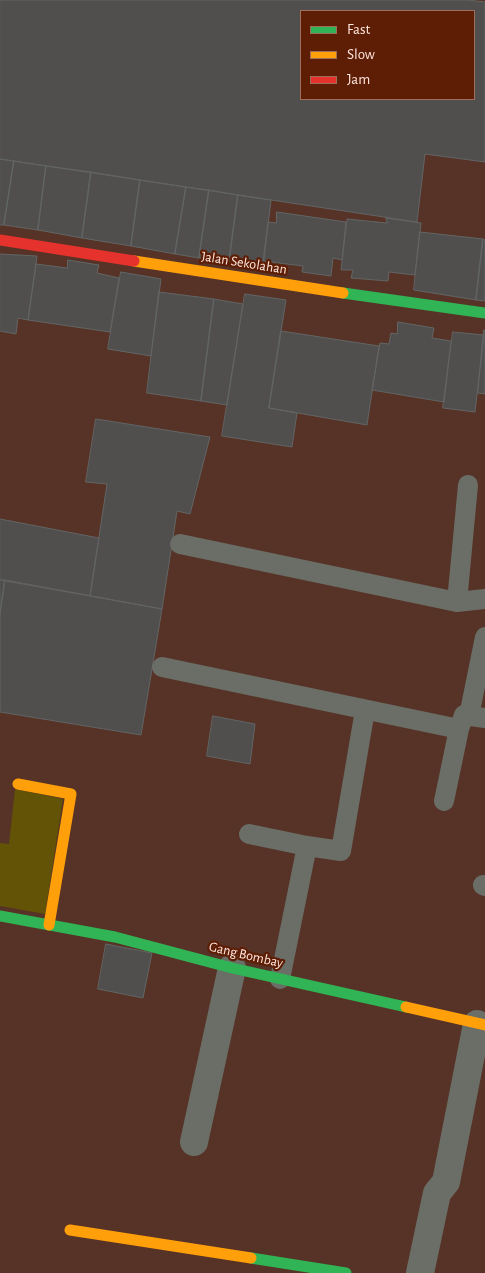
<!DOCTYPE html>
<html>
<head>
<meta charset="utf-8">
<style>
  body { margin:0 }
  #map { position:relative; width:485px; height:1273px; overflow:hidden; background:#563326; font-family:"Alegreya Sans",sans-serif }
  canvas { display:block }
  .legend { position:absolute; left:300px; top:10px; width:175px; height:90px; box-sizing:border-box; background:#5e1e05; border:1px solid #9e6e5c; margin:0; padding:6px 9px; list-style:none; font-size:15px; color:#ffe6de }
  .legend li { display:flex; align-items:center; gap:10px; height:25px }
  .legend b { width:25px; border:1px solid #9e6e5c }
</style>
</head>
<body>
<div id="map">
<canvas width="485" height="1273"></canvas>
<ul class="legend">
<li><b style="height:6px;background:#30b455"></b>Fast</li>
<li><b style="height:6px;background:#ff9f0a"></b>Slow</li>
<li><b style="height:6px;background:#e5322d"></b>Jam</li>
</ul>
</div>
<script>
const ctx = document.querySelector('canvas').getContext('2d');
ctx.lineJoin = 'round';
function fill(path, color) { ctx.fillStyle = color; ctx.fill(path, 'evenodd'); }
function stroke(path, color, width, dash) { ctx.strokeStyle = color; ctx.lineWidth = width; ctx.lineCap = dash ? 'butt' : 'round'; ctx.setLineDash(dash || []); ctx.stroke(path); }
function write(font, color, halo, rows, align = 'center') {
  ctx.font = font + ' "Alegreya Sans",sans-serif'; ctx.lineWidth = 4.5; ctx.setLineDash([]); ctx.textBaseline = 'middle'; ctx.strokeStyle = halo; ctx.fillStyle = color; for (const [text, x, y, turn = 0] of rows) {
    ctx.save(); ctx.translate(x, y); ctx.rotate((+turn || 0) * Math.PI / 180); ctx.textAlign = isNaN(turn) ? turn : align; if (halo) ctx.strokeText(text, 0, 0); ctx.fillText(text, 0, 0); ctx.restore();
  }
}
const green = new Path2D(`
  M15 789 63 799 45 914 0 906V843L9 844Z`);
const building = new Path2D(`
  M0 0H468L485 2V162L425 154 417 222 0 159ZM301 11H474V99H301Z
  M0 159 14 161 4 225H0Z
  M14 161 46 166 38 230 4 225Z
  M46 166 91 172 82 238 38 230Z
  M91 172 140 180 131 246 82 238Z
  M140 180 186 187 175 254 131 246Z
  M186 187 209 190 199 258 175 254Z
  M209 190 238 195 229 262 199 258Z
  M238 195 271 200 263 267 229 262Z
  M277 212 346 222 342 260 333 258 331 276 302 272 303 266 263 261 268 222 276 223Z
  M386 218 421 223 415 275 389 272 388 281 351 278 353 270H341L347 219 387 223Z
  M420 232 483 239 476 300 414 290Z
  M483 239 485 240V301L476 300Z
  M0 254 37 256 28 320 18 318 16 334 0 331Z
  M68 260 99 265 97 273 119 278 110 332 28 320 36 264 67 268Z
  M121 272 161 279 151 356 108 349Z
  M159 292 214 299 201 401 147 393Z
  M245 294 286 300 269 408 297 413 292 447 222 436Z
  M214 299 243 304 227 405 201 401Z
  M398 322 434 328 432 338 451 341 444 402 372 390 380 343 389 344 391 333 397 334Z
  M484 330H485V394L478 393Z
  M281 331 379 346 367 425 269 408Z
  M453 332 484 335 475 412 443 408Z
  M96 419 210 437 190 514 177 511 162 609 90 596 107 484 86 482Z
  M0 519 99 538 90 596 0 580Z
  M0 580H5L0 614Z
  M5 580 162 609 141 735 0 712V614Z
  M213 716 255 724 250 764 207 756Z
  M106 944 152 953 143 998 98 989Z`);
const lane = new Path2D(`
  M180 544 457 602 485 599
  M457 602 468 485
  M162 667 459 729 464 715 485 718
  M469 716 485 637
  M444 801 459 729
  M249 834 307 846 280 979
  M307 846 341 851 365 710
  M483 885 485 886`);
const street = new Path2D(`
  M194 1142 232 968
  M420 1273 437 1193 446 1182 477 1024`);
const fast = new Path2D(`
  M343 293 485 313
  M0 916 115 937 232 968 406 1007
  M251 1258 346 1273`);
const slow = new Path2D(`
  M134 261 343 293
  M18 784 71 794 49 925
  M406 1007 485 1025
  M70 1230 251 1258`);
const jam = new Path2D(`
  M0 240 134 261`);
const streetNames = [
  ["Jalan Sekolahan",244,263,9],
  ["Gang Bombay",246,955,13]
];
fill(green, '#625306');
fill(building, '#504f4e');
stroke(building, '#626565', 1);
stroke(lane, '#6a6e67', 20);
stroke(street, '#6a6e67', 28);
stroke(fast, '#30b455', 11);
stroke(slow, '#ff9f0a', 11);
stroke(jam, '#e5322d', 11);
write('14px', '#ffe6de', '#5e1e05', streetNames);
</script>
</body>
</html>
